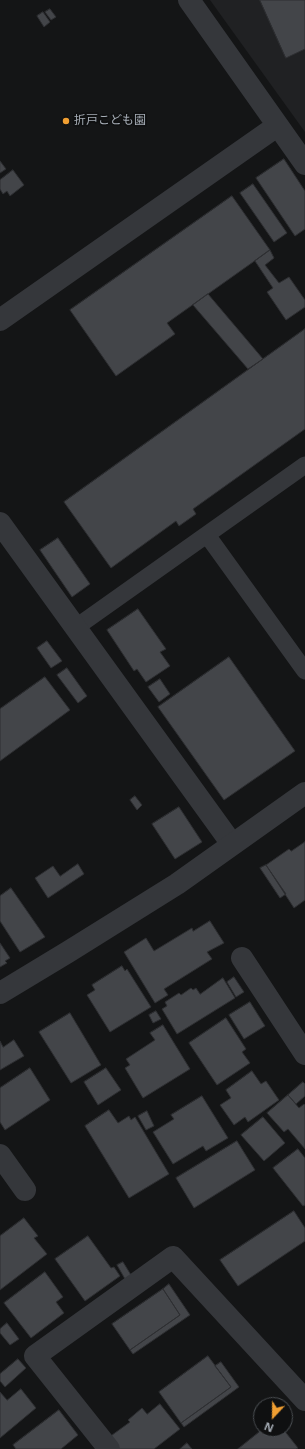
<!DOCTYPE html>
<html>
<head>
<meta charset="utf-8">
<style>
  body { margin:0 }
  #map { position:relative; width:305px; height:1449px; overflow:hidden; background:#141516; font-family:"Open Sans",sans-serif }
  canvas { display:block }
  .north { position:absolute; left:253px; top:1397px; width:40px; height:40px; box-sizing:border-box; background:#0f1011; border:1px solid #4b4f53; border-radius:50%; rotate:202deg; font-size:11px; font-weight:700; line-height:16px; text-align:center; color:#a6adb6 }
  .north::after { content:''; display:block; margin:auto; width:14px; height:18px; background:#f19f32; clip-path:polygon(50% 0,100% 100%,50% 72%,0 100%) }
</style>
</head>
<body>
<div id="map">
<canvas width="305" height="1449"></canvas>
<div class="north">N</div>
</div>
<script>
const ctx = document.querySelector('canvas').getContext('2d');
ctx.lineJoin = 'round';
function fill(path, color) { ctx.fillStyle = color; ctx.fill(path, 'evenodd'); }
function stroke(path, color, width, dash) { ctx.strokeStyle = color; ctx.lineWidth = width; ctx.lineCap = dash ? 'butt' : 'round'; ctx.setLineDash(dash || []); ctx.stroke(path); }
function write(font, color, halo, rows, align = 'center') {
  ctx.font = font + ' "Open Sans","Noto Sans JP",sans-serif'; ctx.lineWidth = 3.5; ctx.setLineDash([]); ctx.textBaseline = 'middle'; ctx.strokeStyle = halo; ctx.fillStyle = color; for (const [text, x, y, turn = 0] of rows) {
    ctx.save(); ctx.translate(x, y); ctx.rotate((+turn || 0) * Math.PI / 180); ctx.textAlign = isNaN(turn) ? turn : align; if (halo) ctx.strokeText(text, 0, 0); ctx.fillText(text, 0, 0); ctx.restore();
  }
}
const built = new Path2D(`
  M210 0H305V132Z`);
const building = new Path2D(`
  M260 0H305V49L286 58Z
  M50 9 56 17 51 20 45 12Z
  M43 12 50 22 44 27 37 16Z
  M284 159 305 191V229L295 236 256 178Z
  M0 161 6 169 0 173Z
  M13 170 24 185 10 196 7 191 3 194 0 189V180Z
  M253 184 287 233 274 242 240 193Z
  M232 196 270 250 167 323 175 334 116 376 70 310Z
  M270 250 274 258 265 265 279 283 289 277 305 300V307L286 320 267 292 273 288 255 261Z
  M208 294 263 359 248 369 193 305Z
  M305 329V429L193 509 196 514 179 526 176 521 111 568 64 502Z
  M58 538 90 584 72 597 40 550Z
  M138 609 166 649 160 652 170 666 146 682 137 669 134 671 107 630Z
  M47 641 62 661 51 668 37 648Z
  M229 657 295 751 224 800 158 707Z
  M67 668 87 696 78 703 57 675Z
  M45 677 70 710 0 761V709Z
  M160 679 170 694 159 702 148 687Z
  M135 796 142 805 137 810 130 800Z
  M179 807 202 842 175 859 152 824Z
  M305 842V900L294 908 266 865 289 849 291 851Z
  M78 864 84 874 48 898 35 878 53 866 60 876Z
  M266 865 286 894 280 898 260 868Z
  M11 888 45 937 20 952 0 921V896Z
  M210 921 224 943 207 952 212 959 164 989 168 995 155 1003 124 952 146 938 154 951 192 928 193 931Z
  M0 943 10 958 5 961 7 963 0 967Z
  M122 966 125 971 127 969 151 1007 110 1032 87 995 95 990 92 985Z
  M234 977 244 992 236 997 227 982Z
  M223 978 235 998 177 1034 162 1009 167 1006 165 1002 179 993 181 995 191 988 193 990 196 988 200 994Z
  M250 1002 265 1026 244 1039 229 1015Z
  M156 1011 161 1019 153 1023 149 1015Z
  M70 1013 101 1065 71 1083 39 1032Z
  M226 1018 246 1049 242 1052 250 1063 217 1085 189 1043Z
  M163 1025 190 1069 143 1098 125 1068 130 1065 126 1059 155 1040 150 1033Z
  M14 1040 24 1056 0 1070V1041L3 1047Z
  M30 1068 50 1100 5 1130 0 1122V1088Z
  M106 1068 121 1090 98 1105 84 1082Z
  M252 1071 261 1084 266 1081 279 1100 248 1122 245 1117 234 1125 220 1105 231 1098 226 1090Z
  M303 1082 305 1084V1096L296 1104 288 1095Z
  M288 1095 299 1108 304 1104 305 1105V1149L288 1129 284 1132 267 1113Z
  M202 1096 228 1138 206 1151 203 1146 173 1164 153 1132 174 1119 171 1115Z
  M109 1110 118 1123 129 1116 131 1120 135 1117 169 1174 129 1198 85 1126Z
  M147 1111 154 1126 146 1130 138 1116Z
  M263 1117 285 1143 264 1161 241 1135Z
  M237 1141 255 1170 194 1208 176 1178Z
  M298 1149 305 1158V1205L303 1206 273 1168Z
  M294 1211 305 1228V1241L238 1286 220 1260Z
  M24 1218 38 1236 34 1238 47 1254 0 1290V1236Z
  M88 1236 111 1268 114 1267 120 1276 85 1301 55 1259Z
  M123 1262 131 1275 125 1279 117 1265Z
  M45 1272 63 1297 56 1302 64 1313 31 1338 4 1303Z
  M169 1284 190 1315 133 1354 130 1350 180 1315 163 1289Z
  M163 1289 180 1315 130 1350 112 1324Z
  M7 1323 19 1339 10 1345 0 1333V1329Z
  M208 1356 231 1387 181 1423 159 1392Z
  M18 1359 26 1368 5 1387 0 1381V1374Z
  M221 1362 239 1387 184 1427 181 1423 231 1387 215 1366Z
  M21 1389 36 1408 0 1438V1392L7 1400Z
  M160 1404 180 1429 154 1449H117L108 1438 130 1422 128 1420 142 1408 147 1414Z
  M59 1410 78 1435 61 1449H16L13 1445Z
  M263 1429H283L298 1448 296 1449H238Z
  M187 1443 192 1449H180Z`);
const service = new Path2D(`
  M207 535 305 671
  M75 628 305 465`);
const minor = new Path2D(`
  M189 0 305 164
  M0 320 277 126
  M0 523 232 844
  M242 958 305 1054
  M0 1155 25 1190
  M109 1449 35 1356 173 1257 305 1400`);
const tertiary = new Path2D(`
  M0 993 68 952 177 884 305 793`);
const markers = [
  [66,121,4,"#f19f32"]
];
const poiNames = [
  ["折戸こども園",74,121]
];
fill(built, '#202123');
fill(building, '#434549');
stroke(building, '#2e2f32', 1);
stroke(service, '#35373b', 17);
stroke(minor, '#35373b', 22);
stroke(tertiary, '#35373b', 22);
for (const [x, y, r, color] of markers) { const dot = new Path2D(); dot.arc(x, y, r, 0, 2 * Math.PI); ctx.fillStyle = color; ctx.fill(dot); stroke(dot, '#0f1011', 1.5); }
write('12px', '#a6adb6', '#0f1011', poiNames, 'left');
</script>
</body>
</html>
